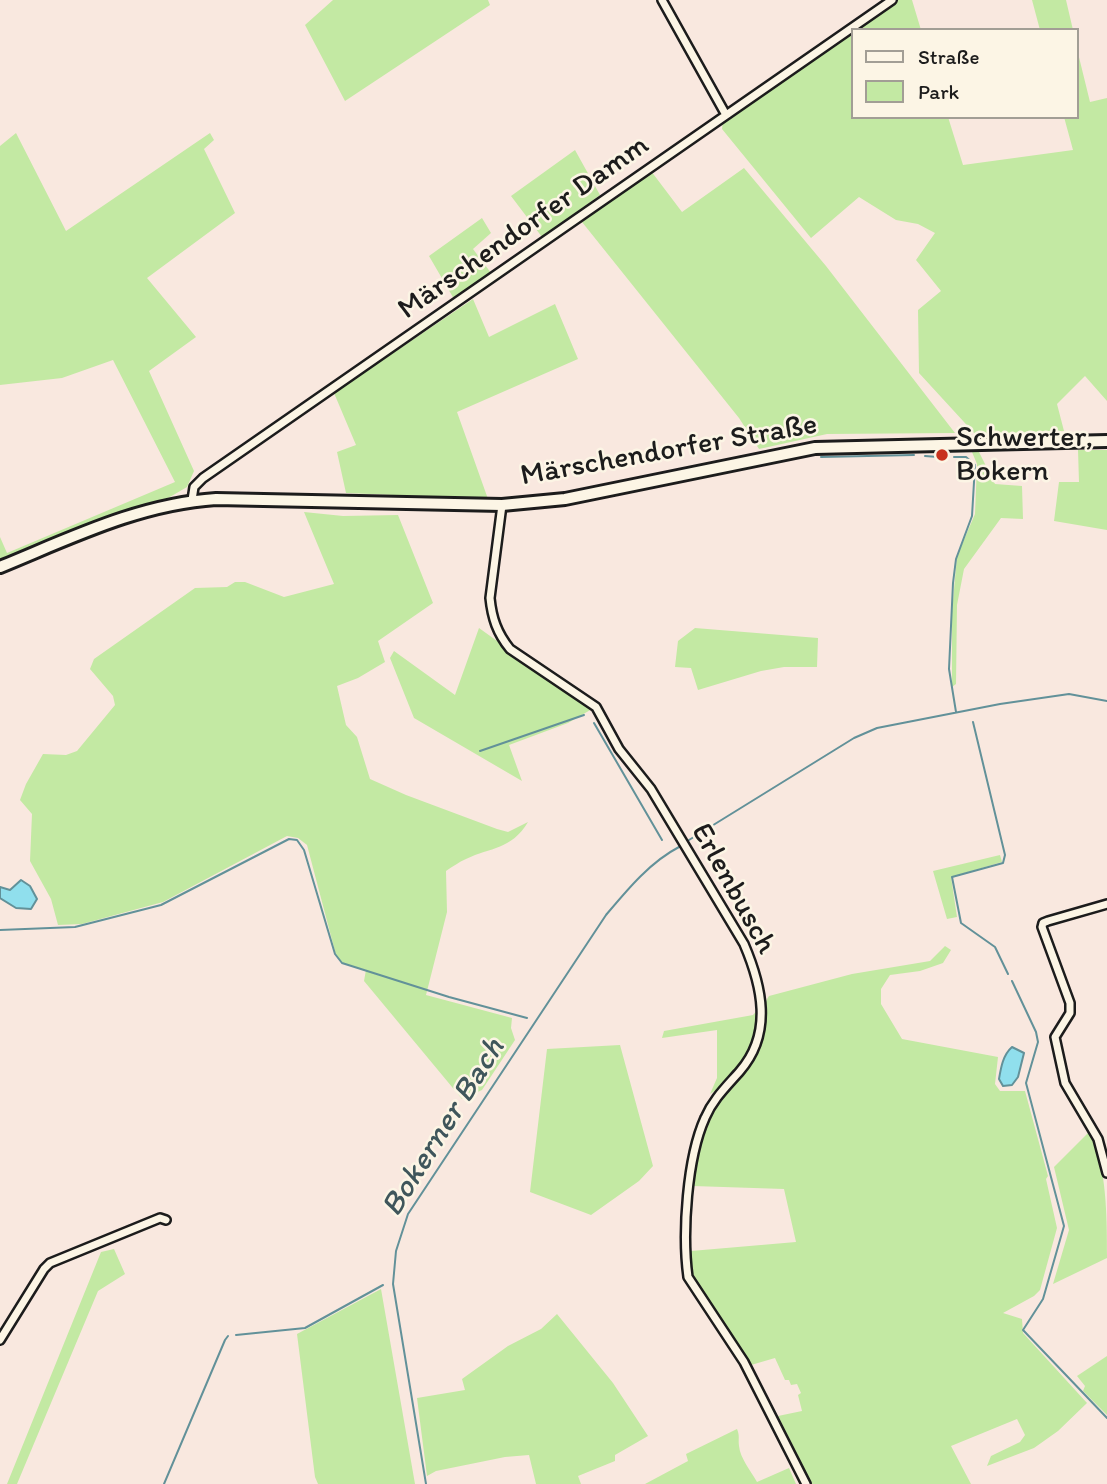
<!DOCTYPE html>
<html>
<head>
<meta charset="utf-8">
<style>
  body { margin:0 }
  #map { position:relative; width:1107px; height:1484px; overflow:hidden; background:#f9e8df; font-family:Itim,sans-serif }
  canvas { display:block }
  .legend { position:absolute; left:851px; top:28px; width:228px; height:91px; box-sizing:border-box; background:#fcf5e5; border:2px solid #a29e95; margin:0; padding:9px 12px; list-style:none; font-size:21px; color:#1c1c1c }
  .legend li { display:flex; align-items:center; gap:14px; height:35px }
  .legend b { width:35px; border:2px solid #a29e95 }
</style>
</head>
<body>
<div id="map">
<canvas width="1107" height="1484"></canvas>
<ul class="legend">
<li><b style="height:9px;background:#fcf5e5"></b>Straße</li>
<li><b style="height:19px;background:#c3e9a3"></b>Park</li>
</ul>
</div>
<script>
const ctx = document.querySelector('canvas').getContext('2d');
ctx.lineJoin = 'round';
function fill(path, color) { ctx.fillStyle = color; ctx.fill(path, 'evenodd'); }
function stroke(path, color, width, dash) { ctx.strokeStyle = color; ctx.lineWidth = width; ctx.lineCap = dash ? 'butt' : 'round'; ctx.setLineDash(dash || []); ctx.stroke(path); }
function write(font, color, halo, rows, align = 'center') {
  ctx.font = font + ' Itim,sans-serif'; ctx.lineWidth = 5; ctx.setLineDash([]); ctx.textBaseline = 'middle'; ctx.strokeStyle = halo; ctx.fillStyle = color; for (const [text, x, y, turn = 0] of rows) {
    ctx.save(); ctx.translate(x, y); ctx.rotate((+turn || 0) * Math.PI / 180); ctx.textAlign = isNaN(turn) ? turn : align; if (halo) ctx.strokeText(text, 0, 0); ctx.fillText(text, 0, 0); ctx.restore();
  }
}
const green = new Path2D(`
  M333 0H488L490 5 345 101 305 25Z
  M896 0H912L921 30H853V117H948L963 165 1073 150 1064 117H1077V49L1090 102 1107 98V401L1085 376 1057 404 1064 431 975 434 919 373 918 310 941 291 916 260 935 233 918 224 896 220 859 197 811 238 722 129 723 121 732 114Z
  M1032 0H1066L1073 30H1040Z
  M16 133 66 231 210 133 214 140 204 149 235 213 147 278 196 337 149 371 194 471 187 487 163 501 0 563V537L7 553 175 482 113 360 62 378 0 385V146Z
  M575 150 600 195 542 237 511 196Z
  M744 168 826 266 955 433 827 434 759 449 739 418 582 222 651 171 682 212Z
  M482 218 491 233 473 249 491 273 454 299 429 256Z
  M473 299 489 337 555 304 578 359 457 412 488 499 346 493 337 452 356 445 334 393Z
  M1078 450H1107V530L1054 521 1059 482H1079Z
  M972 452H979L995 484 1022 486 1023 519 1001 518 964 569 957 605 956 684 952 687V612L957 556 975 514 977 464Z
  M304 512 343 516 398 515 433 603 378 641 385 662 358 678 337 686 346 725 357 737 370 779 406 795 497 829 508 832 528 822C511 850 491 847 466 859 459 862 452 867 446 871L447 912 426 995 512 1018 511 1028 515 1040 482 1090 462 1099 364 981 366 970 343 963 336 955 307 845 298 838 287 836 163 902 82 924 58 925 51 899 30 861 32 814 20 800 26 784 43 754 66 755 77 751 115 705 113 696 90 669 94 659 195 588 227 587 235 582H245L284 597 334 584Z
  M479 628 592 709 568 723 509 745 522 781 414 718 390 658 394 651 455 695Z
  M695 628 818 638 817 667H784L761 671 698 690 691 668 675 667 678 641Z
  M1000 855 1002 862 951 877 957 917 947 919 933 871Z
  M945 946 951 950 943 963 920 971 890 975 881 989V1004L902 1039 998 1057 995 1084 1000 1091H1025L1048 1176 1046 1179 1057 1228 1040 1290 1034 1296 1003 1313 1022 1319 1023 1333 1087 1403 1058 1431 1034 1448 987 1466 991 1456 1020 1442 1025 1435 1017 1419 951 1446 971 1484H812L778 1416 802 1411 798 1395 801 1393 797 1384 791 1385 789 1380H785L775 1358 751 1365 693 1280 691 1251 796 1242 784 1189 693 1186C697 1163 699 1138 709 1117 722 1088 746 1066 760 1038 767 1025 761 1006 769 996L852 974 930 961Z
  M760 1007C755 1044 744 1075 710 1094L717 1078V1030L662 1038 664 1031 753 1015Z
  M620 1045 653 1166 639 1181 591 1215 530 1192 547 1049Z
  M1090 1131C1107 1168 1107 1216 1107 1258L1053 1284 1069 1230 1054 1167Z
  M114 1249 125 1274 98 1291 17 1484H7L101 1252Z
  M381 1289 415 1484H318L315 1477 297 1334Z
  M557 1314 613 1383 648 1436 615 1455V1461L578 1476 581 1484H536L529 1455 505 1457 436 1471 427 1476 417 1398 465 1390 462 1379 508 1346 541 1329Z
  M1107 1356V1415L1083 1391 1085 1386 1077 1376Z
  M737 1429C740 1436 738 1439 739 1446 740 1458 751 1471 757 1482L789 1468 796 1484H645L688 1461 686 1454Z`);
const water = new Path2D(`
  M21 880 30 886 37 899 31 909 16 908 0 898V887L10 890Z
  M1012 1047 1024 1053 1018 1077 1012 1085 1003 1086 999 1079C1001 1067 1003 1055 1012 1047Z`);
const stream = new Path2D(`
  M925 456 938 457
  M821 457 914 455
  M954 457H966L975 465 972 516 956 559 953 583 949 669 956 712
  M973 722 1005 855 1003 863 952 877 961 923 995 947 1008 974
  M594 723 662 840
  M480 751 584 715
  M689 840 854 738 877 728 1000 704 1069 694 1107 701
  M0 930 75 927 161 905 289 839 297 840 304 850 335 954 342 963 449 997 527 1018
  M1012 981 1036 1032 1038 1042 1026 1083 1064 1226 1043 1299 1023 1330 1107 1418
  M236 1335 305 1328 383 1285
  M164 1484 225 1340 228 1336
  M426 1484 393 1284 396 1251 408 1214 606 915C627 890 650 862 679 847`);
const street = new Path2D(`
  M662 0 726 115
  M192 500 194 487 203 478 892 0
  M502 505 490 598C492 618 497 633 510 649L596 707 619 749 651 789 744 944C762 986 773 1033 740 1071 727 1086 713 1099 705 1118 687 1158 682 1233 688 1277L744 1362 806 1484
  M1107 904 1048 921 1043 923 1042 927 1070 1003V1013L1055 1037 1065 1083 1098 1139 1107 1173
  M0 1340 44 1269 50 1263 160 1218 166 1220`);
const secondary = new Path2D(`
  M0 567C71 538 139 504 216 499L502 505 565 499 815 448 1107 441`);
const markers = [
  [942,455,7,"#c8321e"]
];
const streetNames = [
  ["Märschendorfer Damm",524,228,-35],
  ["Märschendorfer Straße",669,451,-10],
  ["Erlenbusch",733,889,61]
];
const poiNames = [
  ["Schwerter,",956,438],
  ["Bokern",956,472]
];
const waterNames = [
  ["Bokerner Bach",444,1128,-58]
];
fill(green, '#c3e9a3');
fill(water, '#90dfed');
stroke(water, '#629199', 2);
stroke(stream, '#629199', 2);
stroke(street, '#1c1c1c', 12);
stroke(secondary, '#1c1c1c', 16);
stroke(street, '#fcf5e5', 7);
stroke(secondary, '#fcf5e5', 10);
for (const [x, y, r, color] of markers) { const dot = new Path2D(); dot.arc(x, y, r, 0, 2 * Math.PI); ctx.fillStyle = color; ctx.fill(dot); stroke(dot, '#fcf5e5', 2.5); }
write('30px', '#1c1c1c', '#fcf5e5', streetNames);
write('30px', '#1c1c1c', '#fcf5e5', poiNames, 'left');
write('italic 32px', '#3f565b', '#fcf5e5', waterNames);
</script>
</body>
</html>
